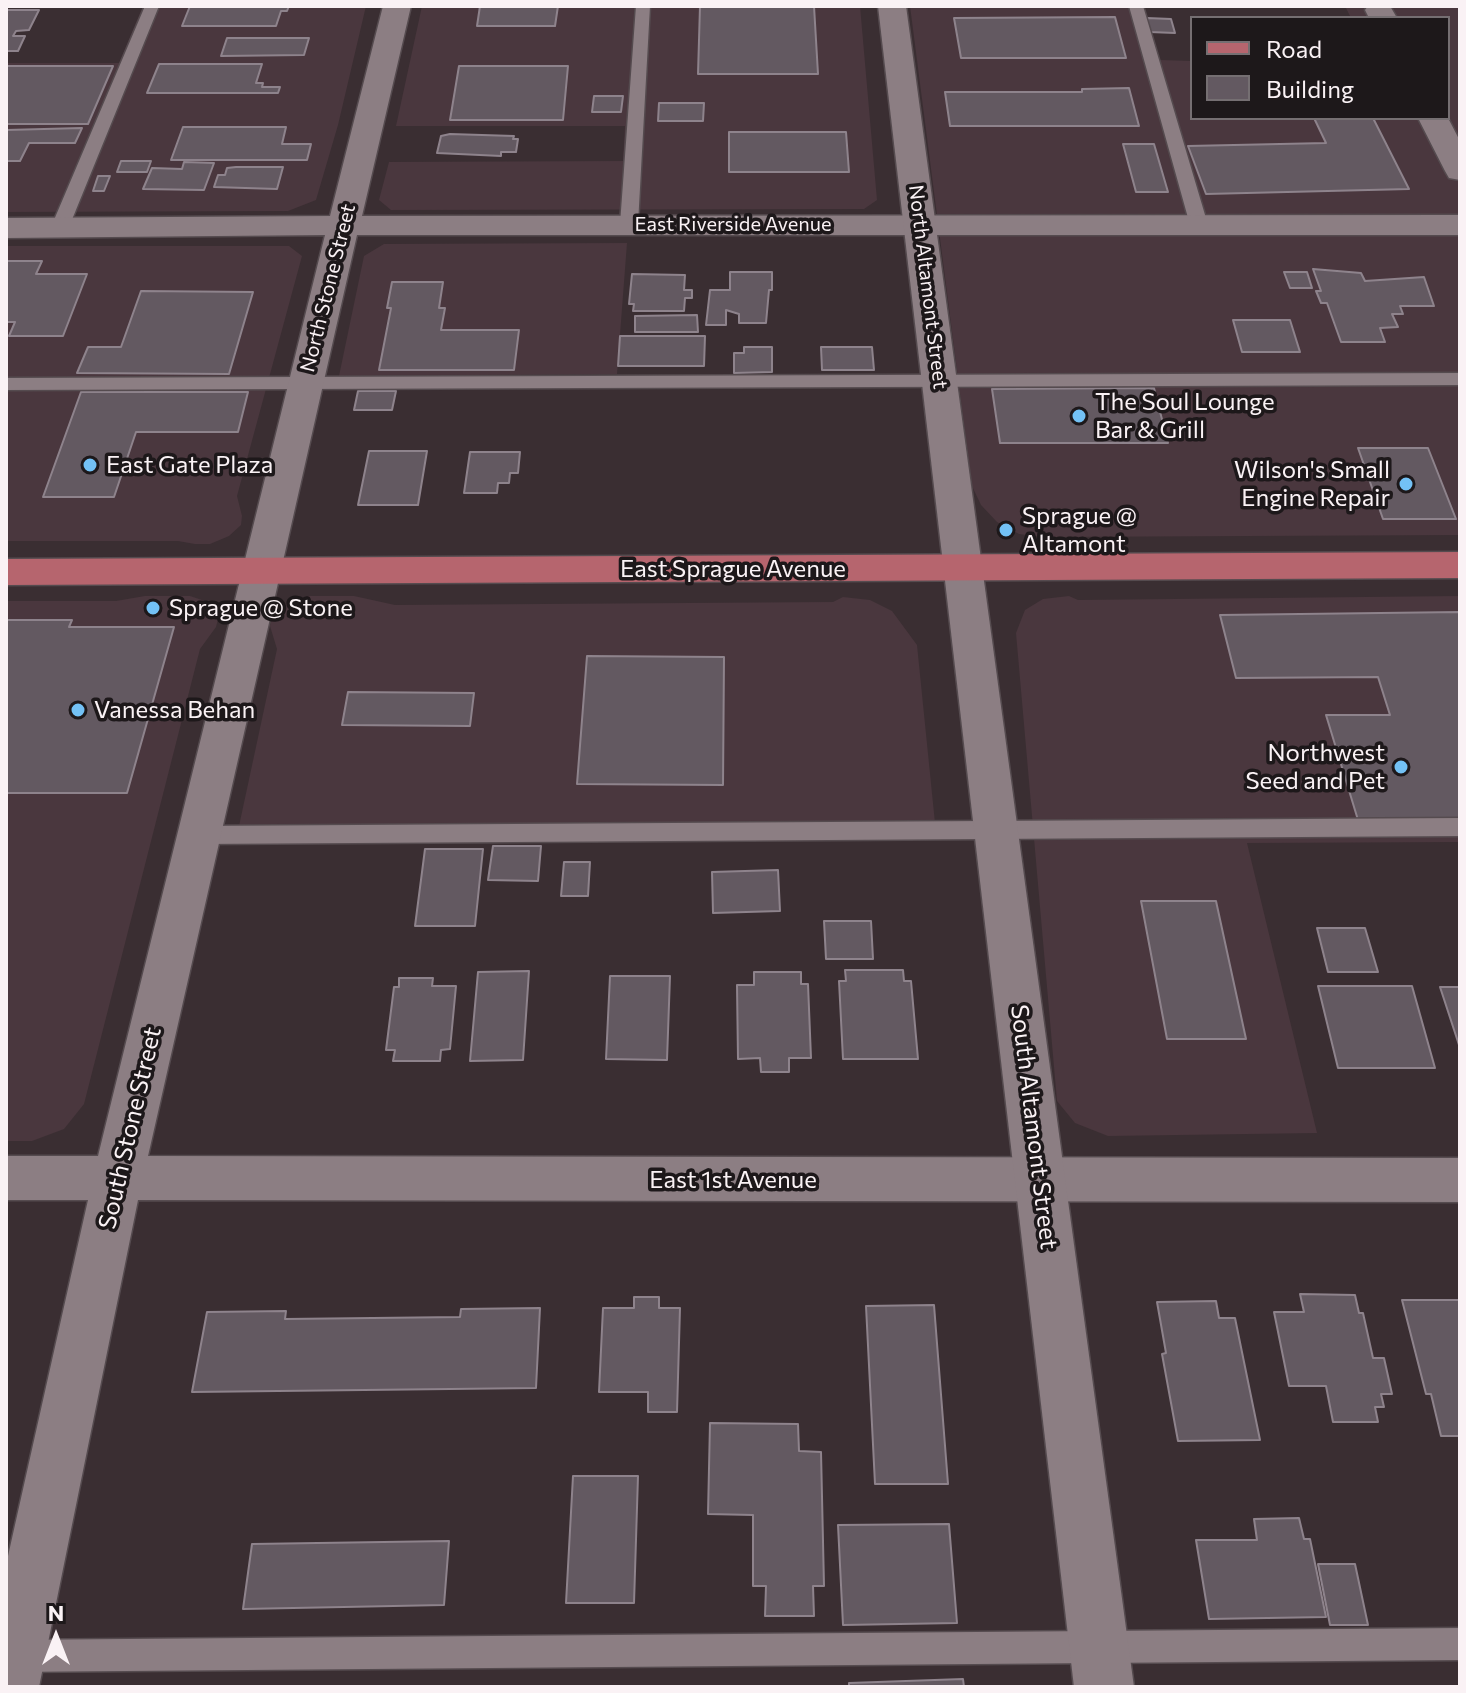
<!DOCTYPE html>
<html>
<head>
<meta charset="utf-8">
<style>
  body { margin:0 }
  #map { position:relative; width:1466px; height:1693px; overflow:hidden; background:#3a2e32; font-family:Commissioner,sans-serif }
  canvas { display:block }
  .frame { position:absolute; inset:0; border:8px solid #faf2f5; pointer-events:none }
  .legend { position:absolute; left:1190px; top:16px; width:260px; height:104px; box-sizing:border-box; background:#1d181a; border:2px solid #756f72; margin:0; padding:10px 14px; list-style:none; font-size:24px; color:#faf2f5 }
  .legend li { display:flex; align-items:center; gap:16px; height:40px }
  .legend b { width:40px; border:2px solid #756f72 }
  .north { position:absolute; left:16px; top:1597px; width:80px; height:80px; -webkit-text-stroke:6px #1d181a; paint-order:stroke; rotate:0deg; font-size:22px; font-weight:700; line-height:32px; text-align:center; color:#faf2f5 }
  .north::after { content:''; display:block; margin:auto; width:28px; height:36px; background:#faf2f5; clip-path:polygon(50% 0,100% 100%,50% 72%,0 100%) }
</style>
</head>
<body>
<div id="map">
<canvas width="1466" height="1693"></canvas>
<div class="frame"></div>
<ul class="legend">
<li><b style="height:10px;background:#b6656e"></b>Road</li>
<li><b style="height:22px;background:#635961"></b>Building</li>
</ul>
<div class="north">N</div>
</div>
<script>
const ctx = document.querySelector('canvas').getContext('2d');
ctx.lineJoin = 'round';
function fill(path, color) { ctx.fillStyle = color; ctx.fill(path, 'evenodd'); }
function stroke(path, color, width, dash) { ctx.strokeStyle = color; ctx.lineWidth = width; ctx.lineCap = dash ? 'butt' : 'round'; ctx.setLineDash(dash || []); ctx.stroke(path); }
function write(font, color, halo, rows, align = 'center') {
  ctx.font = font + ' Commissioner,sans-serif'; ctx.lineWidth = 7; ctx.setLineDash([]); ctx.textBaseline = 'middle'; ctx.strokeStyle = halo; ctx.fillStyle = color; for (const [text, x, y, turn = 0] of rows) {
    ctx.save(); ctx.translate(x, y); ctx.rotate((+turn || 0) * Math.PI / 180); ctx.textAlign = isNaN(turn) ? turn : align; if (halo) ctx.strokeText(text, 0, 0); ctx.fillText(text, 0, 0); ctx.restore();
  }
}
const built = new Path2D(`
  M143 6H366L338 125 316 200 288 211 6 212V63H119Z
  M422 6H860L877 200 864 209 391 210 379 200 389 162 623 161 625 126H396Z
  M910 6H1142L1160 60 1192 61V118H1448V18H1351L1345 6H1460V535L1042 537 1019 534 997 522 981 505 972 486Z
  M627 243 617 374 339 376 364 256 384 244Z
  M6 246H289L302 256 237 496 242 516 241 525 229 536 210 544H195L178 541H6Z
  M145 596H190L211 603 219 615 216 627 200 649 84 1104 64 1129 32 1141H6V601H116Z
  M310 596H354L395 605 833 602 843 597 870 600 892 611 917 645 935 823 239 826 277 649 270 626 272 615 288 602Z
  M1069 596 1078 600 1460 596V842L1247 843 1317 1133 1108 1136 1075 1123 1057 1101 1016 633 1025 610 1043 599Z`);
const building = new Path2D(`
  M190 6H289L287 11H281L276 26H182Z
  M480 6H558L555 26H477Z
  M700 6H814L818 74H698Z
  M6 10H39L29 30 16 31 13 36H25L18 51H6Z
  M1115 17 1126 58H961L954 18Z
  M1147 18 1171 19 1175 33 1150 32Z
  M227 38H309L304 55 221 56Z
  M159 64H262L256 83H263L262 87H280L278 93H147Z
  M6 66H113L88 124H6Z
  M459 66H568L563 120H450Z
  M1129 88 1139 126H950L945 92H1082V89Z
  M594 96H623L621 112H592Z
  M659 103H704L703 121H658Z
  M1314 118H1373L1409 189 1206 194 1188 146 1326 143Z
  M183 127H286L282 144H311L307 160H171Z
  M82 128 75 143H29L20 161H6V130Z
  M729 132H846L849 172H729Z
  M450 134 514 136 513 139H518L516 152H501V156L437 153 441 136Z
  M1123 144H1154L1168 192H1136Z
  M121 161H151L147 172H117Z
  M184 162 214 163 204 190 143 189 152 168 182 169Z
  M236 167H283L277 189 214 187 218 175H225L227 168Z
  M98 176H110L104 191H93Z
  M6 261H42L36 274H87L63 336H9L15 322H6Z
  M1313 269 1361 273 1365 281 1424 277 1434 306H1400L1403 314H1392L1398 327 1380 328 1385 342H1341L1327 303H1321L1316 291H1321Z
  M730 272H772V290H769L766 323H739V314L726 310V325H706L710 290H730Z
  M1284 272H1307L1312 288H1290Z
  M632 274 685 275 684 290H692V298H685L684 311H633L634 304H629Z
  M392 282H443L439 308H445L441 330H519L514 370H379L391 308H387Z
  M141 291 253 292 229 374 77 373 88 347H121Z
  M697 315 698 332H635V316Z
  M1233 320H1290L1300 352H1242Z
  M620 336H705L704 366H618Z
  M744 347H772V372L734 373V353H744Z
  M821 347H872L874 370H822Z
  M1154 388 1168 443H1000L992 389Z
  M358 391H396L392 410H354Z
  M81 392H248L238 432H136L114 497H43Z
  M1358 448H1428L1456 519H1383Z
  M369 451H427L418 505H358Z
  M470 452H520L518 473H510L509 483H498L497 493H464Z
  M1460 612V820H1358L1326 715H1390L1378 677 1236 678 1220 615Z
  M6 620H72L69 627H174L127 793H6Z
  M587 656 724 657 723 785 577 784Z
  M348 692 474 693 470 726 342 725Z
  M493 846H541L538 881 488 880Z
  M425 849H483L475 926H415Z
  M564 862H590L588 896H561Z
  M778 870 780 911 713 913 712 872Z
  M1141 901H1216L1246 1039H1167Z
  M824 921H871L873 959H826Z
  M1317 928H1365L1378 972H1328Z
  M845 970H903L904 981H911L918 1059H843L839 981H846Z
  M529 971 523 1060 470 1061 478 972Z
  M754 972H801V984H808L811 1058H789V1072H761L760 1058 738 1059 737 985H754Z
  M610 976H670L667 1060 606 1059Z
  M399 978H433L432 986H456L450 1049 441 1050 440 1061H393L395 1050H386L394 987H399Z
  M1318 986H1412L1435 1068H1338Z
  M1440 987H1460V1048Z
  M1300 1294 1355 1295 1359 1313H1363L1373 1358H1384L1392 1394H1381L1384 1407H1375L1378 1422H1333L1326 1386H1289L1274 1312H1304Z
  M634 1297H659V1308H680L677 1412H648V1392H599L603 1308H634Z
  M1402 1300H1460V1436H1441L1431 1394H1426Z
  M1216 1301 1219 1318H1235L1260 1440 1178 1441 1162 1354 1166 1353 1157 1302Z
  M934 1305 948 1484H875L866 1306Z
  M540 1308 536 1388 192 1392 207 1312 286 1311 285 1319 460 1317 461 1309Z
  M710 1423 798 1424 799 1451 821 1452 824 1586H813L814 1616H765L766 1586H753V1515L708 1514Z
  M573 1476H638L634 1603H566Z
  M1299 1518 1304 1539H1310L1326 1617 1209 1619 1196 1540H1257L1254 1519Z
  M949 1524 957 1623 843 1625 838 1525Z
  M449 1541 444 1605 243 1609 252 1544Z
  M1318 1564H1355L1368 1625H1330Z
  M963 1679 964 1687H849V1683Z`);
const service = new Path2D(`
  M145 6H159L69 227 66 231H54L51 227Z
  M636 6H650L638 224 629 229 620 224Z
  M1129 6H1143L1208 225 1205 229H1193L1190 225Z
  M1460 373V385L6 390V378Z
  M1460 818V836L198 844 190 841 186 835 190 829 198 826Z
  M1460 1628V1660L6 1672V1640Z`);
const minor = new Path2D(`
  M383 6H411L362 216 1460 215V235H357L148 1156 1460 1158V1202L138 1200 39 1687H6V1565L88 1200H6V1156H98L325 235 6 238V218L330 216Z
  M1368 6H1390L1397 18H1369L1365 10Z
  M1418 118H1448L1460 141V180L1449 178 1445 171Z`);
const tertiary = new Path2D(`
  M878 6H906L1134 1687H1074Z`);
const primary = new Path2D(`
  M1460 552V578L6 585V559Z`);
const markers = [
  [1079,416,8,"#73c1f5"],
  [90,465,8,"#73c1f5"],
  [1406,484,8,"#73c1f5"],
  [1006,530,8,"#73c1f5"],
  [153,608,8,"#73c1f5"],
  [78,710,8,"#73c1f5"],
  [1401,767,8,"#73c1f5"]
];
const farStreetnames = [
  ["East Riverside Avenue",733,224],
  ["North Altamont Street",928,287,83],
  ["North Stone Street",328,288,-76]
];
const poiNames = [
  ["The Soul Lounge",1095,402],
  ["Bar & Grill",1095,430],
  ["East Gate Plaza",106,465],
  ["Wilson's Small",1390,470,"right"],
  ["Engine Repair",1390,498,"right"],
  ["Sprague @",1022,516],
  ["Altamont",1022,544],
  ["Sprague @ Stone",169,608],
  ["Vanessa Behan",94,710],
  ["Northwest",1385,753,"right"],
  ["Seed and Pet",1385,781,"right"]
];
const streetNames = [
  ["East Sprague Avenue",733,569],
  ["South Altamont Street",1034,1127,83],
  ["South Stone Street",130,1128,-77],
  ["East 1st Avenue",733,1180]
];
fill(built, '#4a373e');
fill(building, '#635961');
stroke(building, '#8e838c', 2);
stroke(service, '#554b4f', 3);
stroke(minor, '#554b4f', 3);
stroke(tertiary, '#554b4f', 3);
stroke(primary, '#554b4f', 3);
fill(service, '#8c7e83');
fill(minor, '#8c7e83');
fill(tertiary, '#8c7e83');
fill(primary, '#b6656e');
for (const [x, y, r, color] of markers) { const dot = new Path2D(); dot.arc(x, y, r, 0, 2 * Math.PI); ctx.fillStyle = color; ctx.fill(dot); stroke(dot, '#1d181a', 3); }
write('20px', '#faf2f5', '#1d181a', farStreetnames);
write('24px', '#faf2f5', '#1d181a', poiNames, 'left');
write('24px', '#faf2f5', '#1d181a', streetNames);
</script>
</body>
</html>
